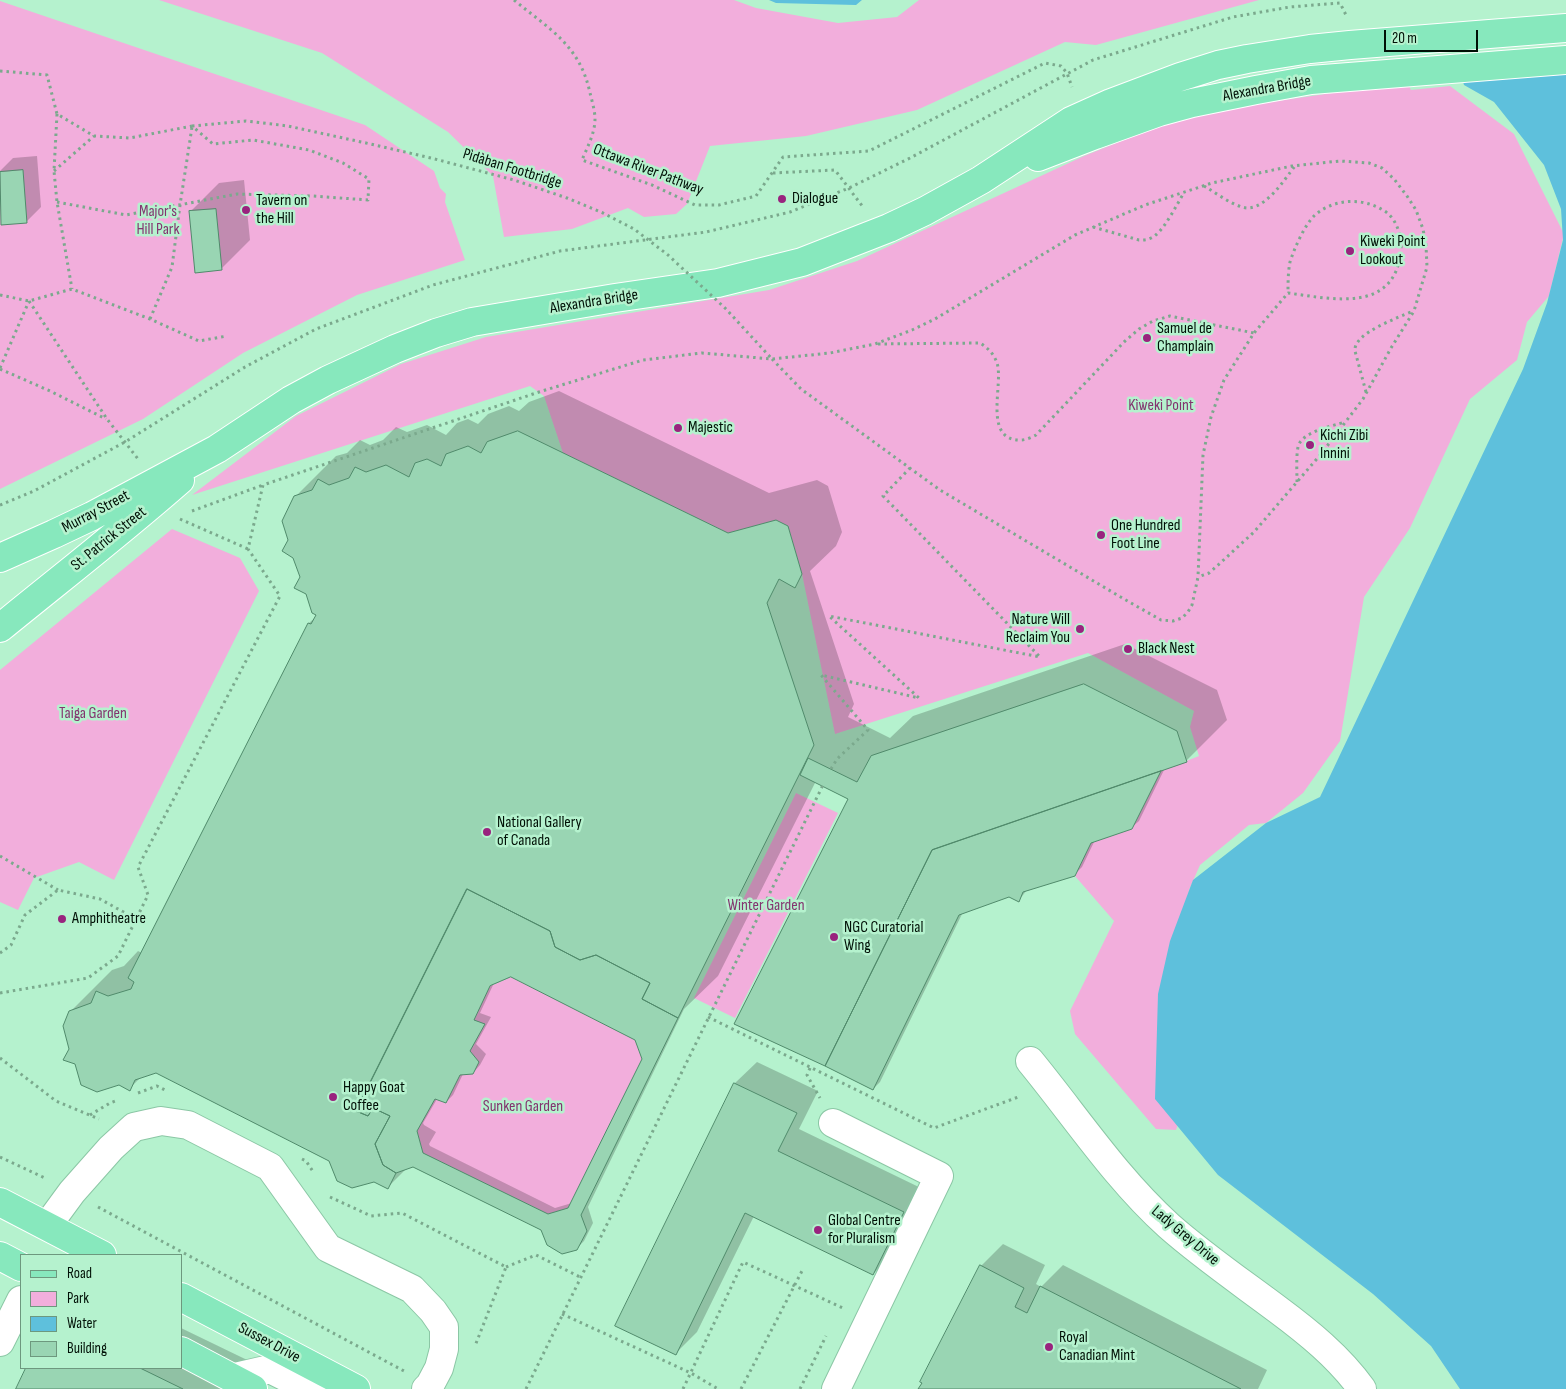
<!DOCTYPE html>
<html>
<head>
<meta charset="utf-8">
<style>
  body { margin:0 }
  #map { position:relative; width:1566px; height:1389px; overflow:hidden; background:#b5f2ce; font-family:"Sofia Sans Condensed",sans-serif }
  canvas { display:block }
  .legend { position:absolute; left:20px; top:1254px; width:162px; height:115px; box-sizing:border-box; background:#b5f2ce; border:1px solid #6d987e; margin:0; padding:6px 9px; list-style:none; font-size:15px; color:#001006 }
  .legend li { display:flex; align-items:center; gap:10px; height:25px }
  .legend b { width:25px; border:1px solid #6d987e }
  .scale { position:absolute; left:1384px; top:30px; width:94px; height:22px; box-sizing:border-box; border:2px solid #001006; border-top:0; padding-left:6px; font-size:15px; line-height:18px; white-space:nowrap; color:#001006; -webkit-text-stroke:4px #b5f2ce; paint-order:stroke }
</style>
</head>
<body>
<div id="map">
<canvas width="1566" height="1389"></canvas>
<ul class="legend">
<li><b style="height:6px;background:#87e8bd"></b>Road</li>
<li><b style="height:14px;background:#f2aedc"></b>Park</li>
<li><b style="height:14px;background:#5ec0dc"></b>Water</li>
<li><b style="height:14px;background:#99d5b3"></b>Building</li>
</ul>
<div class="scale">20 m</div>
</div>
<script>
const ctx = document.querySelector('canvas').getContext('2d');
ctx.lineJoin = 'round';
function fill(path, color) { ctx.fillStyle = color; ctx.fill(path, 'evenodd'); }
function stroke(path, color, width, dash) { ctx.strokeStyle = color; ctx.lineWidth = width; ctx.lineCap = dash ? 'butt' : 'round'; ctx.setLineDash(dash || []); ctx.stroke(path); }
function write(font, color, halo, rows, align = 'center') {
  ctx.font = font + ' "Sofia Sans Condensed",sans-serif'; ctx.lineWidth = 5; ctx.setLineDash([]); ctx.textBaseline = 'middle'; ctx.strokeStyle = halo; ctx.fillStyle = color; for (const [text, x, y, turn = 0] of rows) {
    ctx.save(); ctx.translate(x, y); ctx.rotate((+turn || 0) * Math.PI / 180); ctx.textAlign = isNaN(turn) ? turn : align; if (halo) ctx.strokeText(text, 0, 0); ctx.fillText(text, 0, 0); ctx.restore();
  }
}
const green = new Path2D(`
  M159 0H734L756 8 838 23 897 17 919 0H1259L1096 45 1065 42 917 110 806 136 710 146 687 204 676 214 644 217 628 208 572 229 504 237 493 176 448 132 322 53Z
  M0 1 365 125 434 171 440 188 446 194 445 202 465 260 357 295 243 353 143 419 0 489Z
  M1407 82 1411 90 1450 86 1514 134 1564 234 1549 296 1527 322 1517 360 1470 399 1410 528 1364 597 1340 741 1303 793 1266 823 1249 825 1200 865 1189 890 1168 1071 1181 1115 1176 1130 1156 1129 1075 1034 1070 1011 1114 921 1075 876 1091 843 1132 829 1161 771 1199 756 1190 727 1194 711 1088 653 835 734 802 574 788 526 776 520 728 533 563 453 544 396 530 386 192 495 296 416 401 364 486 337 769 290 857 261 1084 156 1189 114Z
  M172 529 240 558 259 591 114 880 79 862 34 878 18 910 0 902V670Z
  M796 793 838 813 735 1018 694 998Z
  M511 977 635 1040 642 1059 568 1208 548 1214 423 1153 417 1131 490 986Z`);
const water = new Path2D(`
  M769 0H862L856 5 776 3Z
  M1437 0H1566V1389H1460L1431 1346 1373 1294 1218 1175 1155 1099 1158 994 1170 941 1193 880 1266 823 1320 797 1523 369 1547 303 1563 240 1561 209 1544 165 1494 102 1464 85Z`);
const pier = new Path2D(`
  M1435 0H1566V74L1461 82Z`);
const shadow = new Path2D(`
  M37 156 41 207 26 222 2 224 0 171 13 158Z
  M244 180 250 240 221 269 190 212 219 183Z
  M559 391 769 493 817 480 828 486 842 532 836 546 810 571 854 704 848 717 890 738 913 716 1125 644 1217 690 1227 720 1186 761 1165 768 1139 821 1131 828 1095 840 1082 867 1074 875 1027 890 1019 900 1010 896 963 912 880 1082 873 1089 850 798 816 781 718 976 684 1009 588 1207 593 1223 584 1241 577 1248 542 1229 413 1165 408 1167 387 1188 156 1072 142 1076 129 1089 70 1049 71 1011 112 970 124 966 138 951 142 953 309 623 318 615 301 577 290 540 295 497 336 456 347 453 360 440 370 445 383 440 396 427 407 432 427 425 446 435 457 423 468 419 478 424 488 414 509 406 519 411 529 402ZM511 976 636 1039 643 1059 572 1203 555 1208 430 1146 429 1144 436 1132 424 1125 423 1123 437 1099 446 1102 453 1095 463 1074 473 1073 480 1065 486 1054 476 1044 491 1017 480 1013 494 983Z
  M757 1062 818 1091 799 1129 925 1190 895 1252 873 1274 754 1216 697 1332 675 1354 616 1325 735 1083Z
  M1003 1244 1045 1265 1036 1284 1041 1287 1063 1265 1267 1370 1258 1389H919L981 1266Z
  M181 1328 272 1372 264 1389H17L27 1368H181Z`);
const building = new Path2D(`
  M23 170 27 223 1 225 0 172Z
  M216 209 222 270 195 273 189 211Z
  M518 431 728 533 776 520 788 526 802 574 795 588 779 579 767 603 814 745 678 1018 642 999 650 983 596 955 580 960 555 947 550 931 467 889 356 1111 368 1116 373 1108 390 1116 375 1144 383 1165 396 1173 388 1189 374 1182 352 1188 337 1181 329 1161 156 1073 135 1080 130 1091 119 1085 97 1092 81 1085 75 1064 63 1060 69 1049 63 1026 69 1011 91 1003 96 991 108 996 131 989 134 982 128 978 308 623 311 624 316 615 312 613 306 594 294 588 300 577 293 558 282 551 288 540 282 521 294 496 312 490 318 479 329 485 349 478 355 467 366 472 386 465 409 477 415 463 427 459 441 466 446 454 468 446 481 453 487 442Z
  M1084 684 1177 731 1187 762 932 850 825 1066 734 1024 848 799 800 775 808 758 857 782 871 756Z
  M1161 771 1132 829 1091 843 1075 876 1023 892 1019 902 1009 897 959 915 873 1090 825 1066 932 850Z
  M467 889 550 931 555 947 580 960 596 955 650 983 642 999 678 1018 581 1215 587 1231 577 1250 562 1254 547 1245 541 1230 413 1167 396 1173 383 1165 375 1144 390 1116 373 1108 368 1116 356 1111ZM511 977 635 1040 642 1059 568 1208 548 1214 423 1153 417 1131 435 1099 446 1103 460 1075 473 1074 479 1062 470 1051 485 1024 474 1020 490 986Z
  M734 1083 797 1113 778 1151 904 1212 873 1275 745 1213 676 1355 615 1326Z
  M980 1265 1024 1288 1015 1307 1027 1313 1040 1286 1241 1389H918L922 1383 920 1382Z
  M26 1368H140L183 1389H16Z`);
const path = new Path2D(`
  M514 0C549 29 580 45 590 93 592 101 595 111 595 119 595 133 587 148 582 160L652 185 695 205H719L756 196 783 157 869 151 1045 63 1061 66 1067 73 1072 87
  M0 71 47 75 57 114 94 136 130 138 192 126
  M57 114 54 171 57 202 72 289
  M54 171 94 136
  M773 173 835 170 863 207
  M1204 186C1216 193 1229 203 1242 207 1263 214 1284 180 1295 166
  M57 202 126 215 237 194 313 196 368 200 369 179 343 163 309 150 253 140 213 144 192 126
  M1093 227 1139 240C1143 240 1147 240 1151 238 1164 232 1176 205 1184 193
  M0 295 29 301 72 289 150 319 199 341 227 336
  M29 301 107 419 138 459
  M150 319 172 267 180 205 192 127
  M878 344 980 343C988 348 994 354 997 363 1004 384 982 441 1021 440 1026 440 1032 437 1036 435L1124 342 1139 329 1153 321 1170 316 1254 333
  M772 359 801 389 940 490 1124 599 1161 620 1173 621 1182 618 1188 612 1192 605 1198 577 1203 455 1211 417 1224 380 1254 333 1288 293C1333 299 1395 314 1401 250 1402 237 1397 220 1386 212 1364 197 1335 198 1315 215 1305 224 1294 249 1290 262 1288 272 1288 283 1288 293
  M0 368 29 301
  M0 369 50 391 106 419
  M1366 392 1355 351C1353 333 1398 318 1413 311
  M1297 482C1297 471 1296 458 1298 447 1301 432 1332 426 1345 422
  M0 505 34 491 125 442 245 367 316 329 433 285 560 251 706 232 790 212 849 188 910 158 1093 60 1233 17 1290 7 1340 3 1346 15
  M192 511 263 485
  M180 519 248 549
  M831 769 837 759 868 730 821 675 919 698 829 616 1040 657 883 496 910 468
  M0 856 58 890
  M0 953 11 945 25 915 58 890 100 899 136 919
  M0 993 88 978 118 956 148 895 138 867 280 596 248 549 263 485 539 392 643 360 702 353 772 359 830 353 875 344 912 330 935 319 1075 235 1145 205 1212 183 1292 166 1340 161 1369 163 1382 168 1394 179 1407 196 1416 210 1423 229 1426 245 1427 267 1414 311 1391 348 1363 399 1321 454 1254 532 1217 566 1209 573 1198 577
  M708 1017 934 1128 1021 1096
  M0 1058 56 1101 99 1119
  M810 1068 807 1075 820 1098
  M138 1093 157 1086 165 1090
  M90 1115 110 1103 118 1100
  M0 1157 45 1178
  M302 1159 306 1161 314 1173
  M330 1197 371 1216 402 1213 506 1267 475 1346
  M98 1207 404 1371
  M506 1267 536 1255 580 1277
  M562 1314 691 1373 718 1389
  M526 1389 823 785
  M683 1389 743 1262 843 1308
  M741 1389 803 1269
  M800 1389 826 1336`);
const minor = new Path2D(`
  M1030 1061C1076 1117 1115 1177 1169 1226 1203 1256 1241 1282 1277 1309 1308 1332 1339 1357 1362 1389
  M833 1123 939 1176 836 1389
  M47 1226 72 1192 111 1148 134 1127 161 1121 188 1125 270 1167 328 1248 412 1289 433 1311 444 1327V1349L439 1368 430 1385 426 1389
  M0 1342 21 1300
  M231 1378 270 1369 310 1389`);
const major = new Path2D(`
  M1038 157 1095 135 1159 112 1192 103 1256 90 1311 80 1566 60
  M0 558 54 534 92 516 217 449 291 400 328 380 395 349 436 333 472 322 615 298 718 283 802 262 889 228 925 211 981 180 1071 121 1111 103 1180 77 1218 65 1247 59 1310 49 1350 45 1566 28
  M0 628C60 579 122 531 180 480
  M0 1202 102 1255
  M0 1256 21 1267
  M181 1297 356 1389
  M181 1351 253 1389`);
const pathBridge = new Path2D(`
  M192 126 246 121 288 126 366 143 431 158 514 180 567 198 603 213 634 229 668 255 726 309 772 359`);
const markers = [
  [782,199,5,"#99237e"],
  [246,210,5,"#99237e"],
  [1350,251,5,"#99237e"],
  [1147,338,5,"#99237e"],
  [678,428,5,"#99237e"],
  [1310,445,5,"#99237e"],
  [1101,535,5,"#99237e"],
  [1080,629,5,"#99237e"],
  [1128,649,5,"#99237e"],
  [487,832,5,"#99237e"],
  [62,919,5,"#99237e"],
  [834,937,5,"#99237e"],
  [333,1097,5,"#99237e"],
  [818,1230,5,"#99237e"],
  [1049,1347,5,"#99237e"]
];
const streetNames = [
  ["Alexandra Bridge",1267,89,-10],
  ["Pìdàban Footbridge",512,169,17],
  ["Ottawa River Pathway",648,170,21],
  ["Alexandra Bridge",594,302,-9],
  ["Murray Street",96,512,-28],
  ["St. Patrick Street",109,539,-39],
  ["Lady Grey Drive",1185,1236,40],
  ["Sussex Drive",269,1343,28]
];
const poiNames = [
  ["Dialogue",792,199],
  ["Tavern on",256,201],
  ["the Hill",256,219],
  ["Kìwekì Point",1360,242],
  ["Lookout",1360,260],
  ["Samuel de",1157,329],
  ["Champlain",1157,347],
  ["Majestic",688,428],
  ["Kichi Zibi",1320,436],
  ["Innini",1320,454],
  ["One Hundred",1111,526],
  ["Foot Line",1111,544],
  ["Nature Will",1070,620,"right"],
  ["Reclaim You",1070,638,"right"],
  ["Black Nest",1138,649],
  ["National Gallery",497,823],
  ["of Canada",497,841],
  ["Amphitheatre",72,919],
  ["NGC Curatorial",844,928],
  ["Wing",844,946],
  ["Happy Goat",343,1088],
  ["Coffee",343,1106],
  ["Global Centre",828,1221],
  ["for Pluralism",828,1239],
  ["Royal",1059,1338],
  ["Canadian Mint",1059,1356]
];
const parkNames = [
  ["Major's",158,212],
  ["Hill Park",158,230],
  ["Kìwekì Point",1161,406],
  ["Taiga Garden",93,714],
  ["Winter Garden",766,906],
  ["Sunken Garden",523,1107]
];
fill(green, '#f2aedc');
fill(water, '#5ec0dc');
fill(pier, '#b5f2ce');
fill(shadow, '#0003');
fill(building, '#99d5b3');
stroke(building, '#508a6b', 1);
stroke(minor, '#8bc7a5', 30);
stroke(major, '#fff', 30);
stroke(path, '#7ba98d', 3, [2.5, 4]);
stroke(minor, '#fff', 28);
stroke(major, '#87e8bd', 28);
stroke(pathBridge, '#7ba98d', 3, [2.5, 4]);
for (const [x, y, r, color] of markers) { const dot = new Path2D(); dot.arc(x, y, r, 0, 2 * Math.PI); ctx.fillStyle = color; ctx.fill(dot); stroke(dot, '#b5f2ce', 2); }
write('16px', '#001006', '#b5f2ce', streetNames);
write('16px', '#001006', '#b5f2ce', poiNames, 'left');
write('16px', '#83346f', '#b5f2ce', parkNames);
</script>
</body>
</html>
